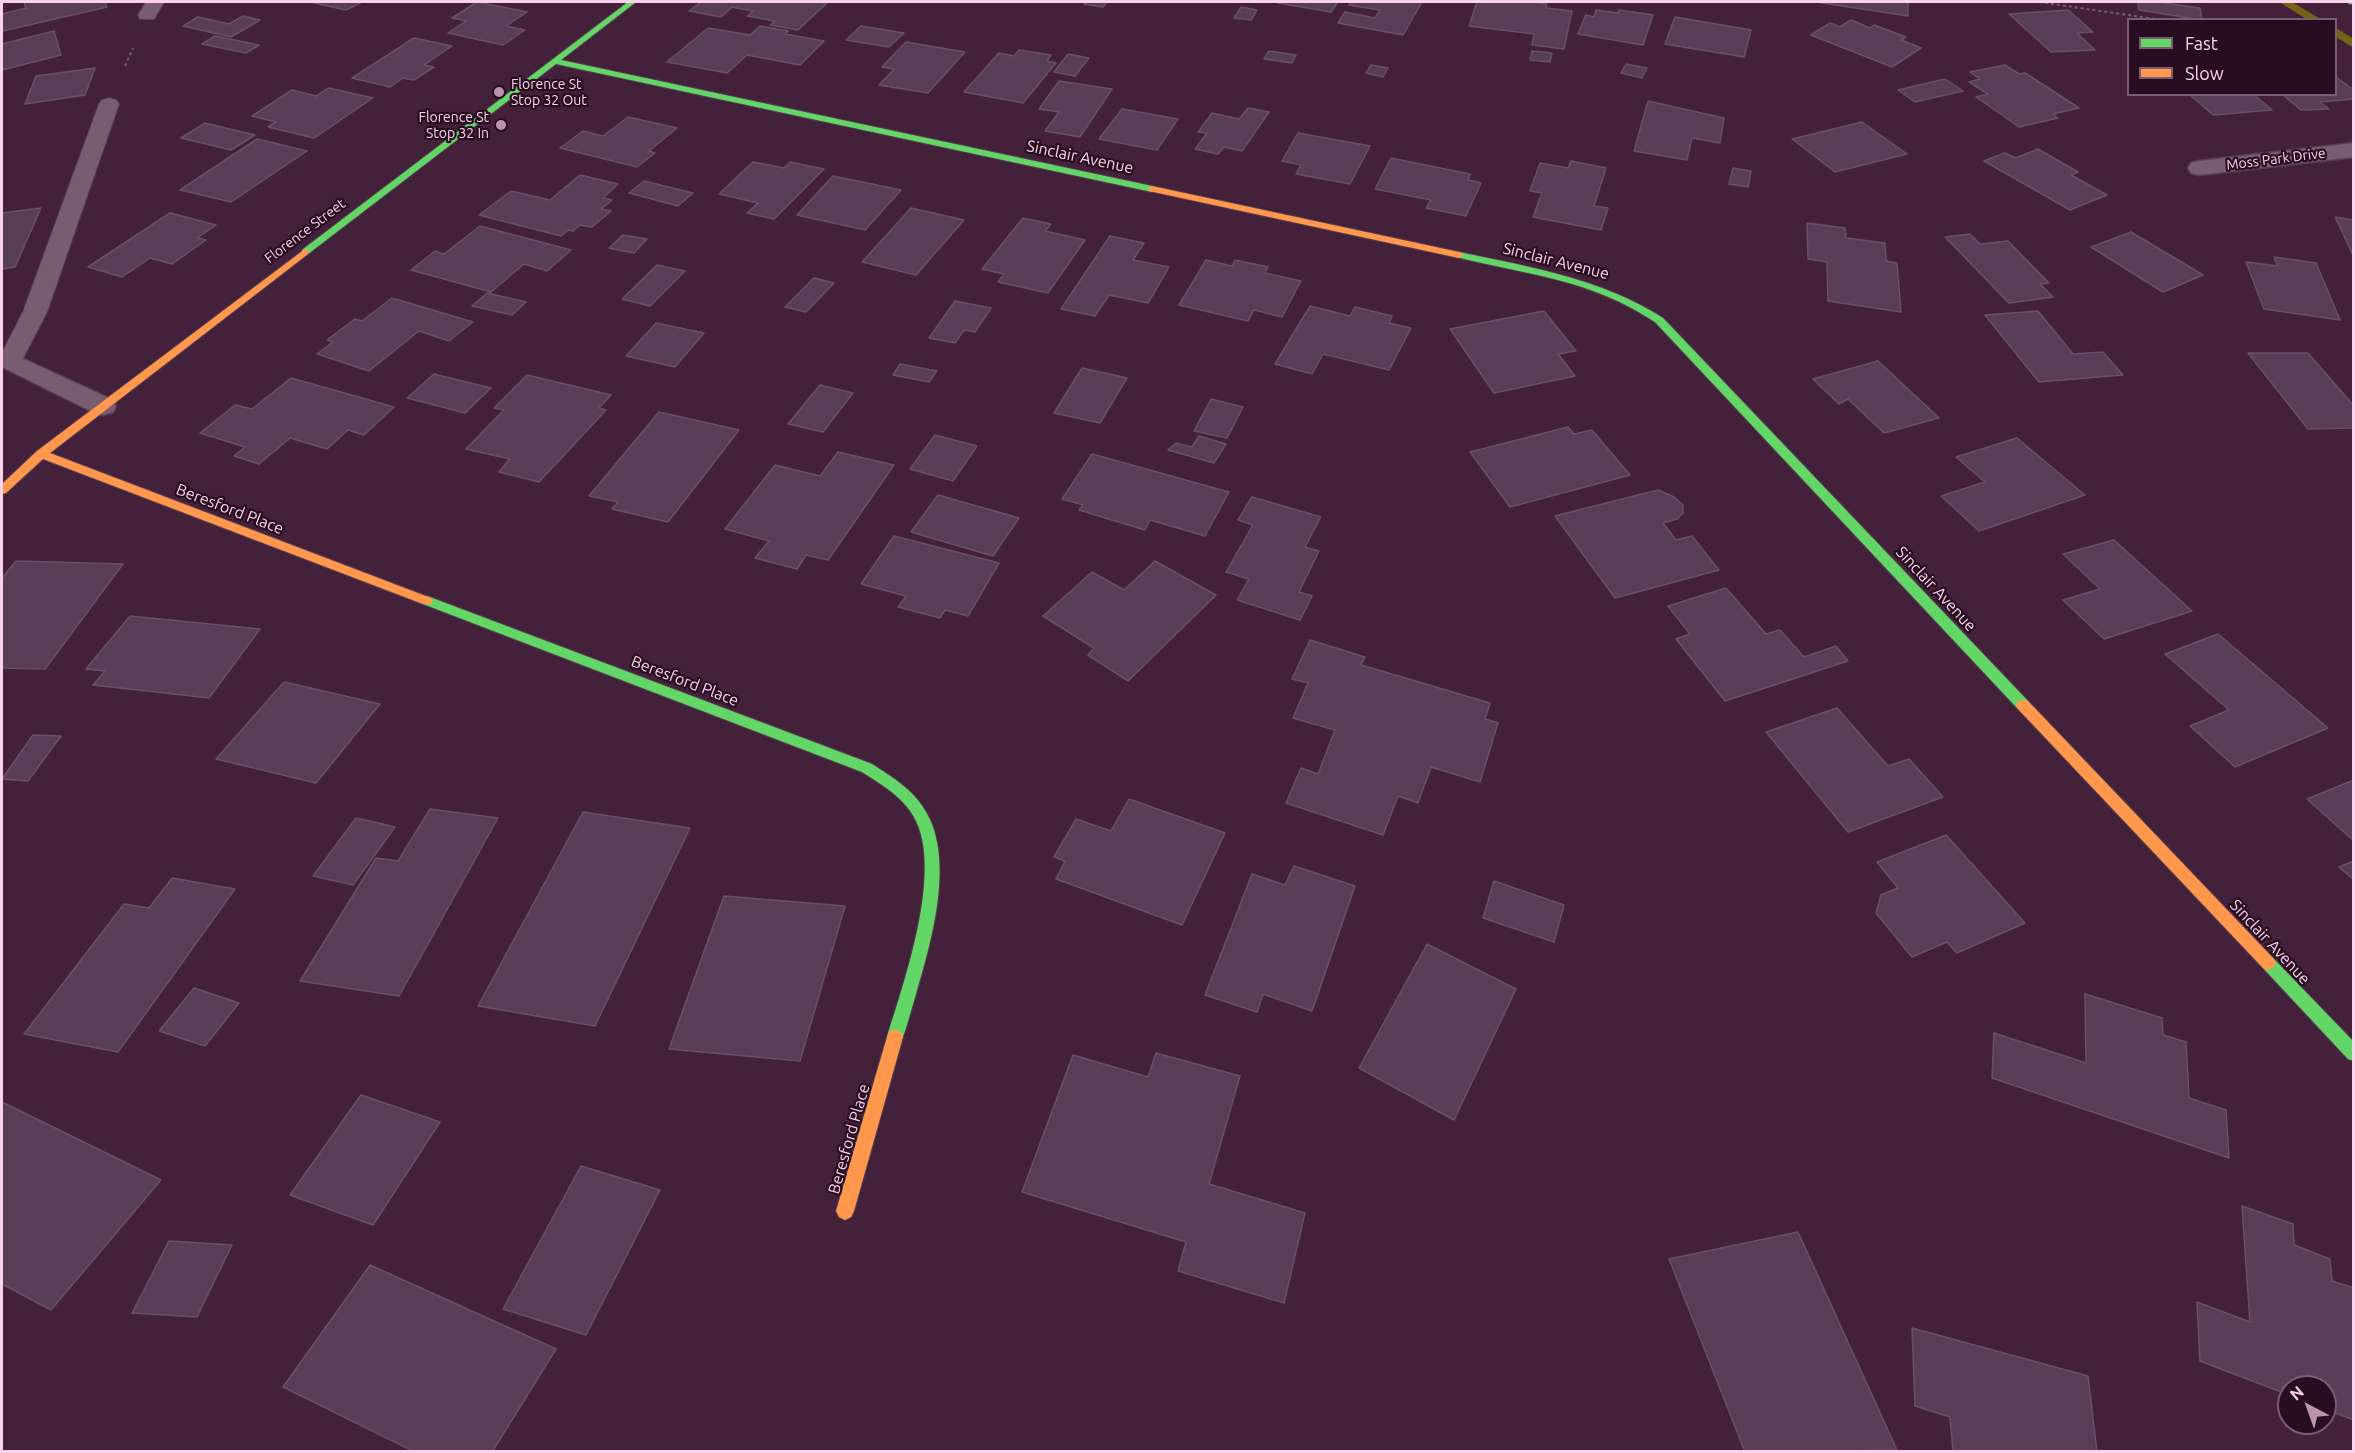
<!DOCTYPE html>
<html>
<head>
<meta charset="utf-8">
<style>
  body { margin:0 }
  #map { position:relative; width:2355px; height:1453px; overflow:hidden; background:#44213b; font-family:Ubuntu,sans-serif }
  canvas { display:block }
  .frame { position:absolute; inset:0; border:3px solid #fad2eb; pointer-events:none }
  .legend { position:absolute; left:2127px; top:18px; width:210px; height:78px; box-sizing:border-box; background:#280d20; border:2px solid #7c5c71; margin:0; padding:8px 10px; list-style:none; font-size:18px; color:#fad2eb }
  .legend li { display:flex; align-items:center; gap:12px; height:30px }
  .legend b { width:30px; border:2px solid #7c5c71 }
  .north { position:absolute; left:2277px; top:1375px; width:60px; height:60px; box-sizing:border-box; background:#280d20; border:2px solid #7c5c71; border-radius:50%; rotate:319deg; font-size:16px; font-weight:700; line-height:24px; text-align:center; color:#fad2eb }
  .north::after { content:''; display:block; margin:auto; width:21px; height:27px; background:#ba94ad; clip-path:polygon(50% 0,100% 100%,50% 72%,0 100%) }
</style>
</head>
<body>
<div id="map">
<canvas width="2355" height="1453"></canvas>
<div class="frame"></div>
<ul class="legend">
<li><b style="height:8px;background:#63d668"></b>Fast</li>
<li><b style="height:8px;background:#ff974d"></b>Slow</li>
</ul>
<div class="north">N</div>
</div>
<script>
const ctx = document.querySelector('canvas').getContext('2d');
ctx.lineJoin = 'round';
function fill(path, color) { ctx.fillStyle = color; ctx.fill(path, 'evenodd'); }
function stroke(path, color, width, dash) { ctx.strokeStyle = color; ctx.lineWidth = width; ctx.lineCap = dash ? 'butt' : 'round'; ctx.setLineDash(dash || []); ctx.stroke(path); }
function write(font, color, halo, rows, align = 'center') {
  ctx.font = font + ' Ubuntu,sans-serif'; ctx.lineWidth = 4.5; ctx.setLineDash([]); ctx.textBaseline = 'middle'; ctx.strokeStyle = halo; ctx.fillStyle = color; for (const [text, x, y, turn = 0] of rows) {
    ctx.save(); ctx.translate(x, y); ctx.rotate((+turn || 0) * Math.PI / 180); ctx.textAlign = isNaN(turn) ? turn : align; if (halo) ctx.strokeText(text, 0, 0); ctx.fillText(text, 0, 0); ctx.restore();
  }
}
const stream = new Path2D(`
  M2279 2H2292L2322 20H2308Z
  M2336 28 2354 39V48L2336 37Z`);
const building = new Path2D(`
  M24 2H105L107 7 3 31 2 14 26 8Z
  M310 2H362L346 10Z
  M477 2 527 12 506 26 525 30 503 45 448 33 466 21 452 18Z
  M701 2H819L827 3 798 30 770 25 775 21 747 16 753 11 732 7 721 17 689 11Z
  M1086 2H1107L1103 7 1084 4Z
  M1280 2H1338L1331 12 1278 3Z
  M1352 2H1422L1403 35 1338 23 1345 12 1375 18 1380 10 1349 5Z
  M1477 2H1531L1547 4 1546 8 1572 11 1564 49 1532 45 1534 34 1469 26Z
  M1816 2H1908V16Z
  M2138 2H2158L2200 8 2202 20 2139 10Z
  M1241 7 1257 10 1251 20 1234 18Z
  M1596 10 1618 13 1619 10 1653 15 1643 45 1578 34 1586 15 1594 17Z
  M2068 10 2093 32 2077 33 2095 50 2051 52 2009 14Z
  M243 16 260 20 231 37 183 26 198 17 229 24Z
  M1675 17 1751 30 1744 57 1665 44Z
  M1851 20 1870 28 1874 25 1906 37 1901 40 1921 48 1892 67 1811 35 1830 23 1840 27Z
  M760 26 788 31 785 34 824 41 800 65 747 55 727 73 667 62 708 28 750 35Z
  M861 26 904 33 889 47 846 40Z
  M54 31 61 55 2 70V44Z
  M215 36 259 45 246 53 202 44Z
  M414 38 452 46 424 65 434 67 414 80 403 78 390 87 352 78Z
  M906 42 965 52 928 93 879 85 894 69 882 67Z
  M1019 50 1051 55 1047 61 1056 63 1023 103 964 92 999 53 1014 56Z
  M1269 51 1296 55 1292 63 1264 59Z
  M1532 51 1552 53 1550 62 1530 60Z
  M1068 54 1089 58 1075 76 1054 72Z
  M1626 64 1647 68 1642 78 1621 73Z
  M1371 65 1388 68 1383 77 1366 73Z
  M2005 65 2019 74 2025 73 2079 108 2053 114 2058 118 2019 127 1976 97 1988 94 1969 82 1980 79 1970 72Z
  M95 68 85 95 25 104 36 76Z
  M2336 77 2354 90V99L2320 102 2329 109 2301 110 2282 94H2336Z
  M1945 79 1963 91 1915 102 1898 90Z
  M1059 81 1112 89 1080 137 1045 131 1059 112 1039 109Z
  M329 88 373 98 314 138 268 127 276 122 252 116 292 90 316 96Z
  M2189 94H2253L2272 110 2213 115Z
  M1648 101 1724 118 1720 143 1692 138 1687 160 1634 151Z
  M1248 108 1269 112 1242 151 1224 147 1218 154 1195 149 1207 133 1198 132 1212 113 1239 119Z
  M1122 109 1178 119 1157 150 1099 139Z
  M628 117 677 128 649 151 655 153 637 167 560 148 583 131 603 136Z
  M1862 122 1907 154 1835 172 1792 139Z
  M205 123 255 135 231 150 181 138Z
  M1298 133 1370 146 1350 184 1296 174 1301 165 1282 161Z
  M257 139 307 151 231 202 180 190Z
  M2038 149 2078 172 2071 175 2107 195 2070 210 1984 161 2005 153 2016 158Z
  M1391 158 1470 174 1468 180 1481 183 1466 216 1426 208 1431 200 1375 189Z
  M1571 161 1606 168 1594 206 1608 208 1601 230 1533 217 1542 193 1530 191 1540 163 1568 168Z
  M753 162 784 168 790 162 824 169 774 219 747 213 758 203 719 194Z
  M1733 168 1751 171 1748 187 1729 184Z
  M580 175 618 184 603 198 612 200 601 209 611 211 592 227 580 225 573 231 568 230 561 236 479 215 511 191 550 200Z
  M833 176 901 190 865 230 797 215Z
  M644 181 693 193 678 206 629 193Z
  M41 208 15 267 2 269V213Z
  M911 208 964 220 916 275 862 262Z
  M170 213 216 225 197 238 206 240 172 264 150 258 122 277 88 267Z
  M2335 217 2354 220V257Z
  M1023 218 1051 224 1045 231 1085 240 1048 293 998 282 1004 274 982 269Z
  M1807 223 1845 228 1846 238 1885 243 1886 261 1897 263 1901 312 1828 301 1827 262 1808 259Z
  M480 226 571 250 547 271 524 264 491 292 411 270 435 251 444 254Z
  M2131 232 2203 275 2163 292 2091 247Z
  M1970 234 1980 244 2008 241 2049 283 2040 284 2053 297 2009 303 1945 237Z
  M623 235 647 239 634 253 609 248Z
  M1110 236 1144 243 1133 260 1169 267 1148 303 1109 295 1095 316 1061 309Z
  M2274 257 2316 263 2340 320 2264 309 2246 262 2278 266Z
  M1206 260 1232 266 1235 260 1268 267 1265 273 1301 281 1282 317 1254 310 1248 321 1179 305Z
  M657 265 685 271 650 306 622 299Z
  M814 278 834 283 806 312 785 307Z
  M487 293 526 302 512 315 472 306Z
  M392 298 473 322 449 341 419 331 369 371 317 354 333 342 327 340 355 319 362 321Z
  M955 301 991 308 975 332 964 330 955 343 929 338Z
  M1310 306 1350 316 1355 307 1392 316 1389 323 1411 328 1389 370 1323 354 1312 374 1275 364Z
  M1544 311 1576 351 1558 354 1575 376 1494 393 1450 329Z
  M2038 311 2073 354 2103 352 2123 375 2039 382 1985 315Z
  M656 323 704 333 675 367 626 356Z
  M2248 353H2308L2354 406V428L2308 429Z
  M1878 361 1939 418 1884 433 1848 399 1839 404 1813 379Z
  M900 364 937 371 929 382 893 375Z
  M1082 368 1127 378 1100 423 1054 413Z
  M434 374 491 388 465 413 407 398Z
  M527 375 611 395 599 408 606 410 539 482 499 472 510 459 466 449 504 410 494 408Z
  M291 378 394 407 364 435 348 430 327 449 290 438 259 464 234 456 245 447 200 433 235 405 252 409Z
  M820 385 853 393 823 432 788 424Z
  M1211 399 1243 407 1227 438 1194 431Z
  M659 412 739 430 668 522 612 509 618 502 589 496Z
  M1568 427 1574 434 1592 430 1630 475 1510 507 1470 452Z
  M935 435 977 446 953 481 910 469Z
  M1199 436 1226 444 1214 463 1168 450 1176 443 1192 447Z
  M2017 438 2085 495 1979 531 1941 496 1985 482 1956 457Z
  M838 452 894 465 828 560 806 555 797 569 755 558 769 541 725 529 775 465 820 476Z
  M1092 454 1229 492 1205 536 1150 520 1145 530 1079 510 1083 505 1062 499Z
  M1658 490 1674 497 1683 505V513L1677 519 1663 523 1676 540 1692 536 1719 570 1615 598 1555 516Z
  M938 495 1019 518 993 556 911 532Z
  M1252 497 1321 517 1305 547 1319 551 1299 592 1312 596 1300 620 1237 600 1249 579 1226 572 1253 525 1238 520Z
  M894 536 999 563 968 616 945 610 940 618 898 607 906 596 861 584Z
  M2114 540 2192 611 2104 639 2063 600 2100 589 2063 554Z
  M16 561 123 564 45 669 2 668V578Z
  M1155 561 1216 595 1128 681 1088 655 1094 648 1043 616 1092 572 1124 590Z
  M1726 588 1766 634 1780 630 1804 657 1836 646 1848 661 1725 701 1676 639 1690 634 1668 606Z
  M130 616 260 629 209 698 93 685 105 671 86 669Z
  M2218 634 2328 728 2235 767 2190 726 2229 710 2165 654Z
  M1310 640 1365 657 1361 665 1490 703 1485 719 1498 723 1480 782 1431 767 1418 803 1398 796 1383 835 1286 803 1301 768 1318 774 1335 730 1293 718 1308 683 1292 679Z
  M284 682 380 704 316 783 216 759Z
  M1837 708 1888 766 1909 759 1943 797 1848 832 1766 732Z
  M33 735 61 736 28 781 2 779Z
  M2354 780V841L2307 799Z
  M1129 799 1225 833 1182 925 1056 879 1065 861 1054 857 1076 819 1111 831Z
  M430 809 498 818 399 996 300 981 376 858 398 861Z
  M583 812 690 828 595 1026 478 1006Z
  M356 818 395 827 353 885 313 876Z
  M1946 835 2025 923 1957 953 1947 942 1912 957 1876 913 1881 895 1898 888 1877 862Z
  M2354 861V880L2339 867Z
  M1294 866 1355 886 1312 1011 1263 994 1257 1012 1205 995 1252 874 1285 885Z
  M172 878 235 889 118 1052 24 1034 124 904 149 908Z
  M1494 881 1564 905 1554 942 1483 918Z
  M724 896 845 906 800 1061 669 1049Z
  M1427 944 1516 989 1454 1120 1359 1068Z
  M194 988 239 1003 205 1046 159 1031Z
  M2085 994 2162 1018 2163 1035 2186 1042 2189 1098 2226 1110 2229 1158 1992 1078 1994 1033 2086 1063Z
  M1156 1053 1240 1076 1209 1184 1305 1213 1284 1303 1178 1271 1186 1242 1022 1192 1073 1055 1148 1077Z
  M361 1095 440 1122 373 1225 290 1195Z
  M2 1102 161 1180 51 1310 2 1284Z
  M581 1166 660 1190 586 1335 503 1309Z
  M2242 1206 2293 1224 2294 1245 2330 1259 2332 1281 2354 1288V1420L2325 1409V1387H2289V1395L2200 1361 2197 1302 2250 1322Z
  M1798 1232 1897 1450 1745 1452 1669 1259Z
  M169 1241 232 1245 197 1317 132 1313Z
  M370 1265 556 1349 492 1452H415L283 1387Z
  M1912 1328 2088 1376 2097 1452H1953L1950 1417 1915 1406Z`);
const path = new Path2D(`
  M2039 2 2162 20
  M125 66 133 48`);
const lane = new Path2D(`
  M146 2H164L154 19H140L138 15Z
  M109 98 116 100 119 104 47 312 19 366 10 368 2 366V353L23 312 99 104 102 100Z`);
const street = new Path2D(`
  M2354 143V157L2199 175 2191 173 2188 168 2191 163 2199 161Z
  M2 349 113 400 116 406 113 412 103 415 93 412 2 367Z`);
const fast = new Path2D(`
  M628 2H636L561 60 1152 186 1157 189 1152 192 556 64 308 254H302V250Z
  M2348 2H2354V4H2349Z
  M1459 252C1530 267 1600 278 1663 318L2028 701 2030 705 2028 709H2018L1655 322C1590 279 1529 275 1456 257V253Z
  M427 596 872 764C892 777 914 790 926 812 955 861 931 943 916 994 911 1010 907 1027 901 1042L895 1045 889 1042 887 1037C904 982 944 870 914 817 903 797 881 784 862 772L423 604 421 601 423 598Z
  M2268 956 2273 958 2354 1042V1061L2348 1059 2263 968 2260 963 2263 958Z`);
const slow = new Path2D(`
  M1152 186 1459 252 1464 255 1459 258 1149 191V187Z
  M305 249 308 250V254L50 453 431 598 433 601 431 604H423L43 459 6 493 2 494V484L37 451Z
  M2023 700 2028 701 2273 958 2276 963 2273 968 2268 970 2263 968 2018 709 2016 705 2018 701Z
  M895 1029 901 1032 903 1037 854 1211 851 1217 845 1220 839 1217 836 1211 887 1037 889 1032Z`);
const markers = [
  [499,92,6,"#ba94ad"],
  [501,125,6,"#ba94ad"]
];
const farPoinames = [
  ["Florence St",511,84],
  ["Stop 32 Out",511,100],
  ["Florence St",489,117,"right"],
  ["Stop 32 In",489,133,"right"]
];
const farStreetnames = [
  ["Moss Park Drive",2276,159,-7],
  ["Florence Street",305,231,-37]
];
const streetNames = [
  ["Sinclair Avenue",1080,157,12],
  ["Sinclair Avenue",1556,261,14],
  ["Beresford Place",230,509,21],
  ["Sinclair Avenue",1936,589,47],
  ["Beresford Place",685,681,21],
  ["Sinclair Avenue",2270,942,47],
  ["Beresford Place",849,1139,-74]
];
fill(stream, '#726316');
fill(building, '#573d55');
stroke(building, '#695067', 1.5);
stroke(lane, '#593d51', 2);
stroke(street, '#593d51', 3);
stroke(fast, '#593d51', 2);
stroke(slow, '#593d51', 2);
stroke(path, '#775d70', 2, [3, 3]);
fill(lane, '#785c70');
fill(street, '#785c70');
fill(fast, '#63d668');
fill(slow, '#ff974d');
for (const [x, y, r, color] of markers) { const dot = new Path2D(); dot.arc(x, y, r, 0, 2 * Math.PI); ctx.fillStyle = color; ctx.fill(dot); stroke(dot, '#280d20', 2); }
write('14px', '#fad2eb', '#280d20', farPoinames, 'left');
write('14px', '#fad2eb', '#280d20', farStreetnames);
write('16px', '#fad2eb', '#280d20', streetNames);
</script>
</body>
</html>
